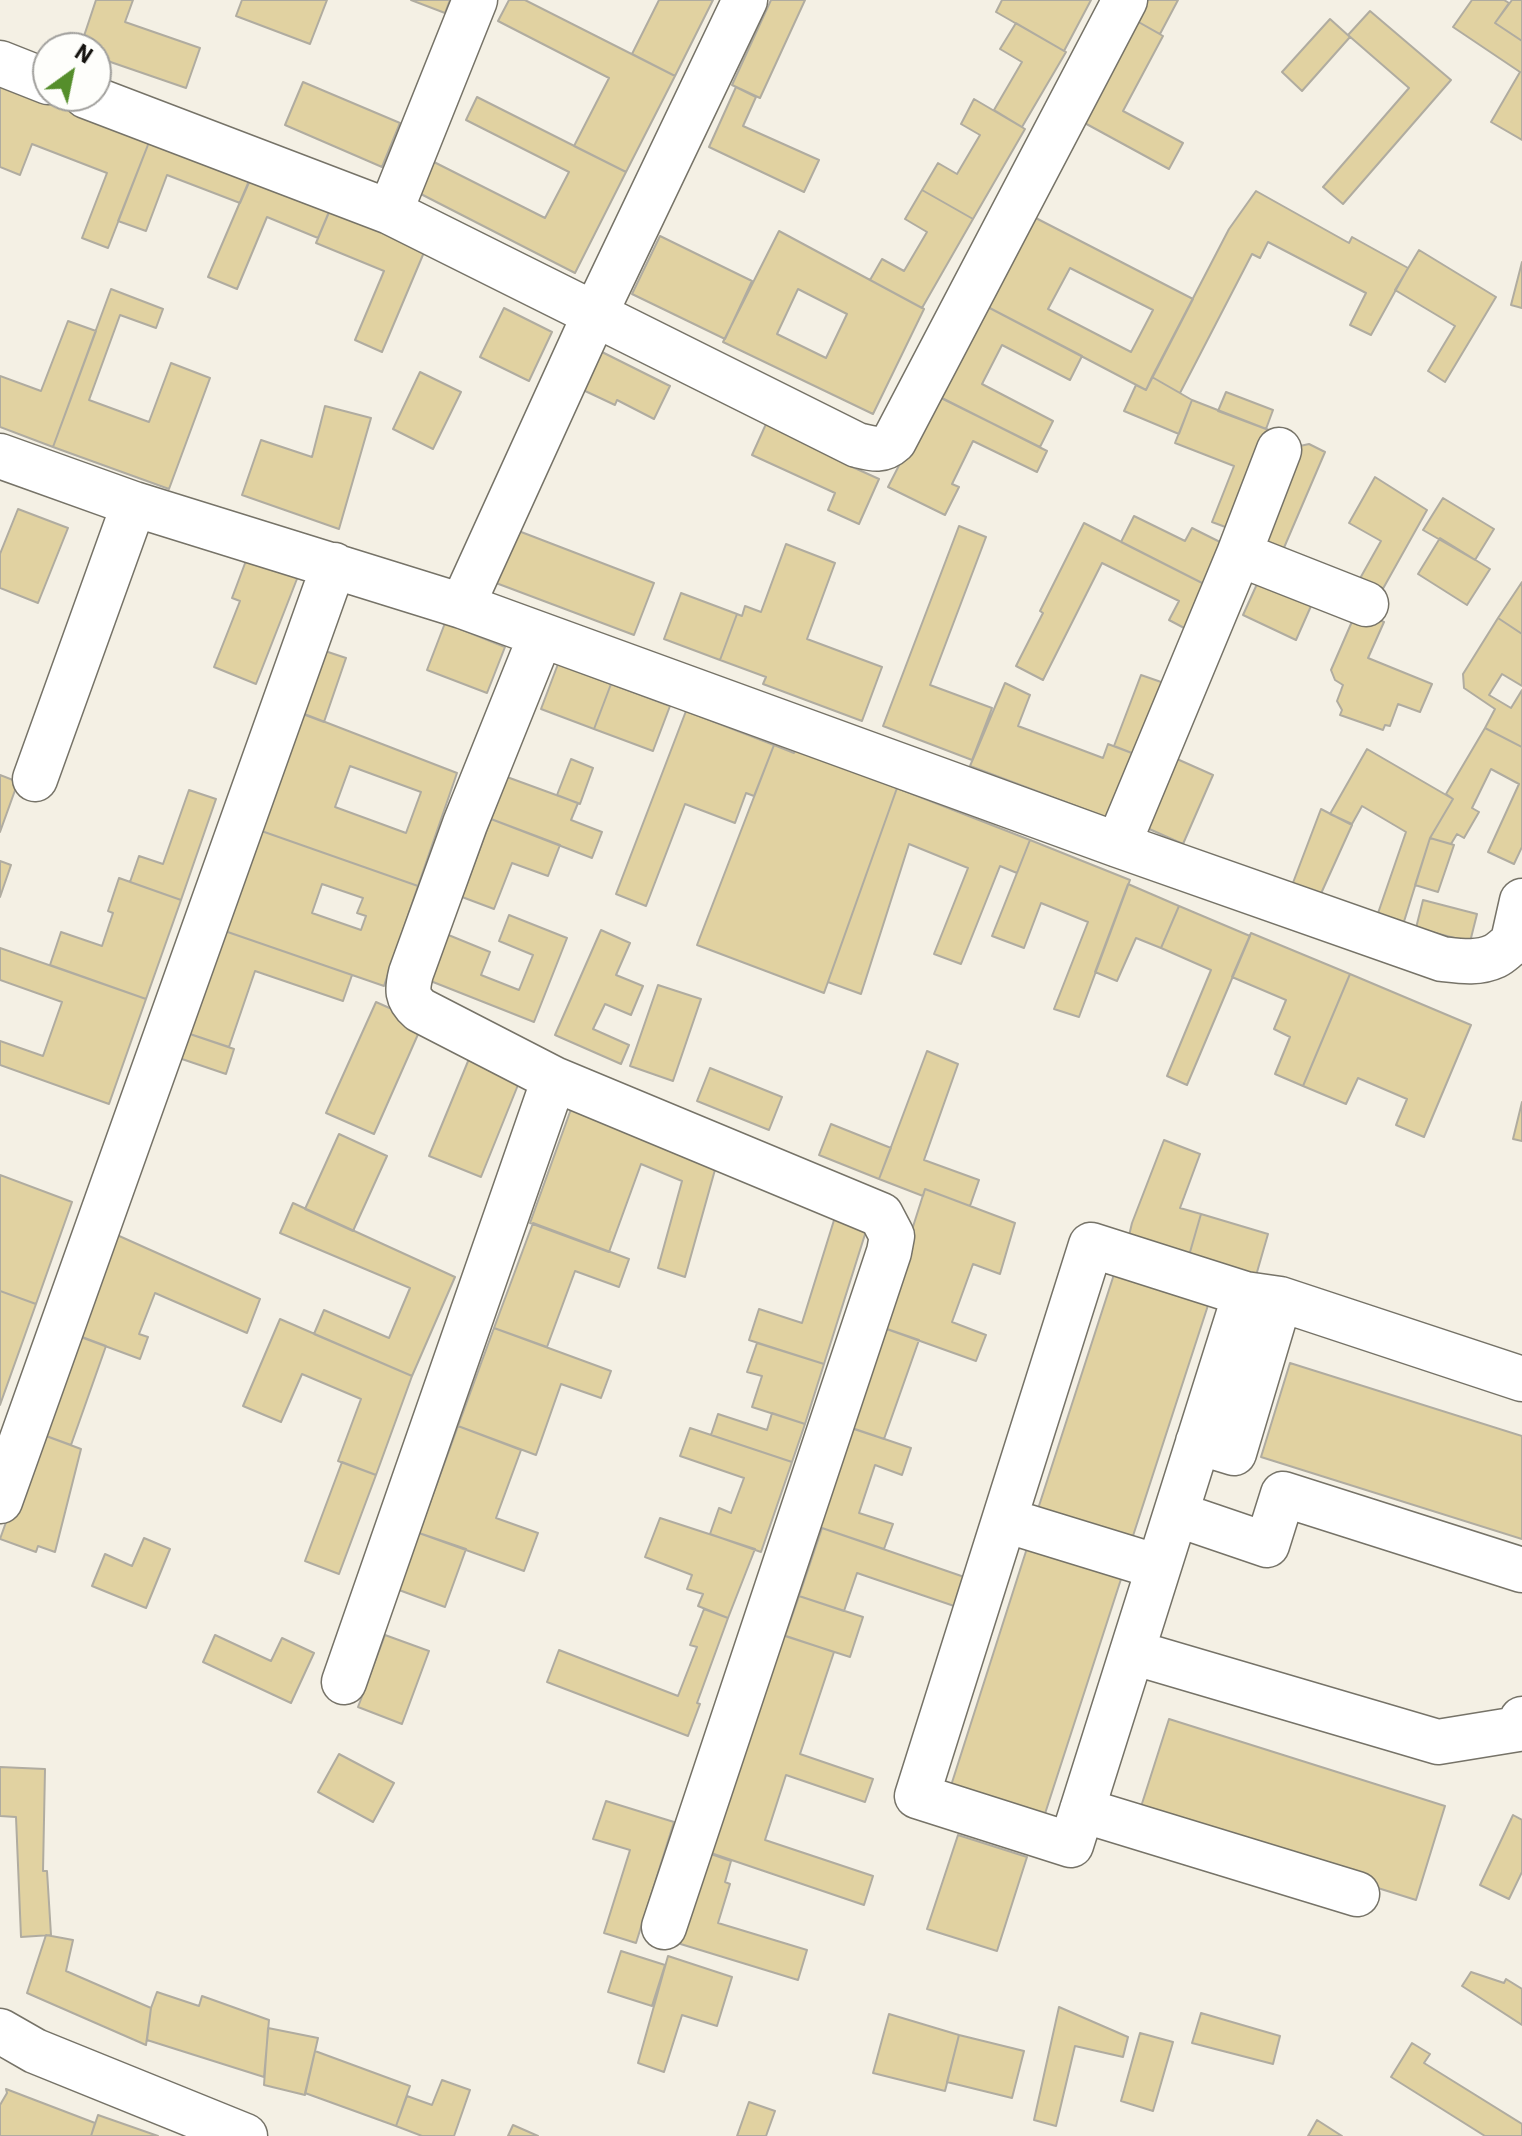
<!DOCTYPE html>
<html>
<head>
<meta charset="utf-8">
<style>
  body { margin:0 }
  #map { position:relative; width:1522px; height:2136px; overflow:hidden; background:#f4f0e4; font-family:"IBM Plex Sans",sans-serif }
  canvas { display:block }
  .north { position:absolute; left:32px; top:32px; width:80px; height:80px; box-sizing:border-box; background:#fefefb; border:2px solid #a1a09d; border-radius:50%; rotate:33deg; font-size:22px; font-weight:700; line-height:32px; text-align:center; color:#161410 }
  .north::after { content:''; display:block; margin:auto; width:28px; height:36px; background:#558e2b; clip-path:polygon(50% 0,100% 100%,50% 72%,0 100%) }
</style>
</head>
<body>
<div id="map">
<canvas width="1522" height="2136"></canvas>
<div class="north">N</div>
</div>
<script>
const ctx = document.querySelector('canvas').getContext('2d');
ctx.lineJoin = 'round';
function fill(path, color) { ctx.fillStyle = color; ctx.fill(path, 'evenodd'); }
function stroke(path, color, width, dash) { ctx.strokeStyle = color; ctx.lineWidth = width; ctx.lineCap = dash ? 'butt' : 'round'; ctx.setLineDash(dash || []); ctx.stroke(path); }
const building = new Path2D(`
  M96 0H133L125 22 200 48 186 88 96 57V48H80Z
  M242 0H327L310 44 236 16Z
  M411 0H450L445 13Z
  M509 0H525L675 76 626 172 574 146 609 78 498 21Z
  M659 0H713L675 76 632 54Z
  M771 0H805L760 98 732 85Z
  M1002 0H1091L1064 51 996 12Z
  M1146 0H1178L1160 34 1135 20Z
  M1472 0H1504L1509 3 1495 23 1522 41V140L1491 122 1520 72 1453 27Z
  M1512 0H1522V41L1495 23Z
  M1370 11 1451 80 1343 204 1323 187 1409 88 1348 35Z
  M1330 19 1350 37 1302 91 1282 72Z
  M1135 20 1163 36 1123 111 1183 143 1169 169 1081 121Z
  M1016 23 1066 52 1022 127 994 110 1022 62 1000 49Z
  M0 73 153 132 108 248 82 238 107 173 32 144 20 175 0 167Z
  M303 82 400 123 382 167 285 125Z
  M736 87 756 97 743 126 819 160 804 192 709 147Z
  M477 97 626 172 575 273 415 191 430 160 545 218 569 172 466 120Z
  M974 99 1025 129 973 219 922 190 938 163 957 174 980 135 961 124Z
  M153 132 254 171 240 203 167 175 146 231 118 221Z
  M252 174 331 207 318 238 267 217 237 289 208 277Z
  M922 190 973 219 922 308 870 280 882 259 904 271 927 232 905 219Z
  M1256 191 1349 243 1352 237 1408 268 1371 335 1350 325 1366 293 1268 242 1260 258 1252 254 1180 393 1152 377 1229 229Z
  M330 210 425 250 382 352 355 340 384 271 316 243Z
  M1028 214 1193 299 1146 390 982 304ZM1070 268 1153 310 1131 352 1048 309Z
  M779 231 924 309 873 414 723 342ZM798 289 847 314 826 358 777 334Z
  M660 236 752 281 725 339 632 294Z
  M1419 250 1496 297 1445 382 1428 371 1455 326 1395 290Z
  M1522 262V308L1511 305Z
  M111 289 163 309 156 328 120 315 89 400 149 422 171 363 210 378 169 489 53 447Z
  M982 304 1082 356 1070 380 1002 345 982 384 1053 421 1040 447 935 395Z
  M504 308 552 332 529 381 480 357Z
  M68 321 96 331 53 447 0 427V376L41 391Z
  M602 352 670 386 654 419 617 400 615 405 583 390Z
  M420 372 461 392 433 449 393 429Z
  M1152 377 1192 400 1179 434 1124 411 1136 385 1146 390Z
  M1226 392 1273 410 1266 429 1218 411Z
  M940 397 1047 451 1037 472 973 441 952 484 959 487 945 515 888 487 913 438Z
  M1192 400 1274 432 1236 531 1212 522 1234 466 1175 443Z
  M325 406 371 418 339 529 242 495 261 440 312 457Z
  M766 424 850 462 848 465 879 479 859 524 828 510 835 493 752 455Z
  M1309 444 1325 452 1280 557 1250 544 1291 448Z
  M1375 477 1427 510 1380 594 1358 582 1381 541 1349 523Z
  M1443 498 1494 529 1475 560 1423 530Z
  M18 509 68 528 38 603 0 588V554Z
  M1134 516 1185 541 1192 528 1230 547 1210 587 1121 542Z
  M1084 523 1210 587 1188 630 1169 620 1179 601 1102 563 1043 680 1016 666 1043 613 1040 611Z
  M959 526 986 537 930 685 992 708 972 760 883 726Z
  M516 530 654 583 634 635 496 583Z
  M1440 538 1490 569 1467 605 1418 574Z
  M786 544 835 563 807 639 882 667 862 721 763 684 766 677 720 660 737 614 742 616 745 606 761 612Z
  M250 550 302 566 256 684 214 667 240 601 232 598Z
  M1262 573 1315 597 1296 640 1243 615Z
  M1522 582V634L1498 618Z
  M681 593 737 614 720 660 664 639Z
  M1357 610 1384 622 1368 658 1432 684 1420 712 1398 704 1390 726 1385 725 1383 730 1340 715 1342 710 1337 701 1343 685 1335 680 1331 670Z
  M1498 618 1522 634V686L1502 674 1489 695 1511 708 1522 690V747L1485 728 1495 709 1464 688 1463 674Z
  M445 623 505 647 487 693 427 670Z
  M322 650 346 658 324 722 300 713Z
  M558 664 611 684 594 729 541 709Z
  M1141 675 1164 683 1137 755 1114 746Z
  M1005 683 1030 695 1018 726 1103 758 1108 744 1137 755 1113 820 970 766Z
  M611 684 670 706 653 751 594 729Z
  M294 710 457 773 418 886 253 828ZM350 766 421 792 406 833 335 807Z
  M686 711 774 745 754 796 746 793 735 823 685 804 646 906 616 894Z
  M1485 728 1522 747V847L1514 864 1488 852 1519 784 1491 769 1472 808 1479 812 1464 838 1457 834 1451 844 1430 838 1453 799 1446 794Z
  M774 745 794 753 795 749 897 788 824 993 697 945Z
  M1367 749 1453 799 1430 838 1402 928 1376 919 1406 832 1362 806 1352 824 1330 814Z
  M571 759 593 768 580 804 557 795Z
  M1177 759 1213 775 1183 844 1147 828Z
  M0 775 18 782 0 832Z
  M507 777 578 803 571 820 602 832 592 858 491 819Z
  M897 788 1030 840 1017 873 1000 866 961 964 934 954 968 868 909 844 861 994 828 982Z
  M189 790 216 799 181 900 130 882 139 856 163 864Z
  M1321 809 1352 825 1319 898 1291 888Z
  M491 819 560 845 548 876 512 863 494 909 462 897Z
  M253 828 418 886 384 986 219 929ZM322 884 363 898 357 913 366 916 361 930 312 913Z
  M1430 838 1454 845 1438 892 1415 885Z
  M1030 840 1130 880 1079 1017 1054 1009 1088 922 1041 903 1024 948 992 936Z
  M0 861 11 865 0 897Z
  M119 878 181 900 146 999 50 965 61 932 102 946 113 913 108 911Z
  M1128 884 1179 906 1161 948 1136 938 1117 981 1095 972Z
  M1423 900 1477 914 1470 942 1416 928Z
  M1179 906 1250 936 1187 1085 1167 1076 1211 970 1161 948Z
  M509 915 567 938 534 1022 428 980 446 934 490 952 481 975 519 990 533 955 499 941Z
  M219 929 352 975 343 1001 255 971 229 1047 184 1032Z
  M601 930 630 943 616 975 643 986 631 1015 605 1004 593 1029 629 1045 621 1064 555 1035Z
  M1251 933 1350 974 1303 1086 1275 1074 1290 1037 1274 1029 1286 1000 1232 977Z
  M0 948 146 999 109 1104 0 1065V1041L43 1056 62 1002 0 980Z
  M1350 974 1471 1025 1424 1137 1396 1125 1407 1099 1358 1078 1346 1104 1303 1086Z
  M658 985 701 999 673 1081 630 1066Z
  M376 1002 423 1023 374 1134 326 1113Z
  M184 1032 234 1049 226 1074 176 1057Z
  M927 1051 958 1064 924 1160 979 1180 970 1206 925 1189 923 1196 879 1179Z
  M471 1054 522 1075 481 1177 429 1156Z
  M710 1068 782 1097 769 1130 697 1101Z
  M575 1098 718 1159 685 1277 658 1268 682 1181 641 1164 609 1252 530 1223Z
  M1522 1102V1141L1513 1139Z
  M831 1124 891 1148 879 1179 819 1155Z
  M339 1134 387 1156 353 1231 305 1209Z
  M1164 1140 1200 1154 1180 1208 1201 1214 1186 1266 1127 1244 1132 1223Z
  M0 1175 72 1202 36 1304 0 1291Z
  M925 1189 1015 1223 1000 1274 973 1264 952 1322 986 1335 976 1361 881 1327Z
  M293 1203 455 1277 412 1376 314 1334 324 1310 389 1338 410 1288 280 1233Z
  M1201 1214 1268 1234 1253 1286 1186 1266Z
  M835 1217 867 1228 824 1364 749 1340 759 1309 802 1323Z
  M533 1223 629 1259 619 1287 575 1271 547 1347 494 1328Z
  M108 1231 260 1299 247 1333 155 1293 139 1334 148 1337 140 1359 70 1333Z
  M1118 1262 1212 1293 1131 1542 1037 1512Z
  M0 1291 36 1304 0 1405Z
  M280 1319 412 1376 376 1475 338 1461 361 1399 302 1374 281 1422 243 1406Z
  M494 1328 611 1371 601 1398 561 1384 536 1455 458 1426Z
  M887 1329 919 1340 884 1439 851 1428Z
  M74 1334 106 1346 71 1445 38 1433Z
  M757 1343 824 1364 805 1424 752 1407 762 1376 747 1372Z
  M1290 1363 1522 1436V1539L1261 1457Z
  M772 1413 805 1424 792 1462 711 1435 718 1414 767 1430Z
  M458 1426 521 1450 496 1518 538 1533 524 1571 419 1533Z
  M849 1427 911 1448 902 1475 875 1465 859 1513 893 1524 884 1549 816 1526Z
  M690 1428 792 1462 761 1552 710 1534 719 1508 731 1513 744 1478 680 1456Z
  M38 1433 81 1449 55 1552 38 1546 36 1552 0 1539Z
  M342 1462 376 1475 339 1574 305 1561Z
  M660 1518 755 1549 728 1618 698 1606 703 1594 687 1589 692 1575 645 1557Z
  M822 1528 973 1580 963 1609 857 1573 844 1611 799 1596Z
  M419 1533 466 1549 445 1607 399 1590Z
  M144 1538 170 1549 146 1608 92 1586 105 1554 132 1566Z
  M1028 1545 1122 1576 1041 1826 948 1795Z
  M799 1596 863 1617 850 1657 785 1636Z
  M704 1609 728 1618 697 1703 700 1704 688 1736 547 1682 559 1650 678 1696 697 1647 690 1645Z
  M777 1633 834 1652 800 1754 873 1779 865 1802 786 1775 765 1840 873 1876 864 1905 705 1851Z
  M215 1635 271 1661 282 1638 314 1653 291 1703 203 1662Z
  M385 1635 429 1651 402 1724 358 1707Z
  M1169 1719 1445 1806 1416 1900 1139 1813Z
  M339 1754 394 1783 373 1822 318 1792Z
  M0 1767 45 1769 43 1871H47L51 1935 21 1937 16 1817 0 1816Z
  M606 1801 674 1822 636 1943 604 1933 630 1850 593 1839Z
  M1513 1815 1522 1820V1872L1509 1899 1480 1885Z
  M958 1835 1027 1857 997 1951 927 1929Z
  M708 1853 731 1861 725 1882 730 1884 718 1923 807 1950 798 1980 674 1942Z
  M46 1935 73 1940 66 1971 151 2008 146 2045 27 1993Z
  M621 1951 665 1965 652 2006 608 1992Z
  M668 1956 732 1977 717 2026 682 2015 664 2072 638 2063Z
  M1471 1972 1504 1983 1506 1979 1522 1989V2025L1462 1986Z
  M157 1992 199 2006 202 1996 269 2020 264 2077 147 2040 151 2008Z
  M1059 2007 1128 2037 1123 2057 1075 2046 1056 2126 1034 2120Z
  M1201 2013 1280 2036 1273 2064 1192 2043Z
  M889 2014 959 2035 945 2091 873 2073Z
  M268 2028 318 2038 305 2095 264 2085Z
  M1140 2033 1173 2042 1153 2111 1121 2101Z
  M959 2035 1024 2051 1012 2098 947 2082Z
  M1412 2043 1430 2054 1424 2063 1522 2124V2136H1485L1391 2077Z
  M315 2051 410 2086 396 2126 305 2093Z
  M442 2080 470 2090 454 2136H422L396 2126 407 2096 432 2105Z
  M6 2089 95 2123 91 2136H0V2105L7 2093Z
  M749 2102 775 2111 766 2136H737Z
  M98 2115 158 2136H91Z
  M1317 2120 1342 2136H1308Z
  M513 2125 538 2136H508Z`);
const minor = new Path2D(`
  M0 63 48 82
  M86 96 390 212 857 445C873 449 882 452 894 441L1125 0
  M390 212 475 0
  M0 456 134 504 462 606 1118 845 1442 959C1460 961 1478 964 1495 956 1505 951 1509 942 1522 940
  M1239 554 1279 450
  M462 606 594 316 745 0
  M541 635 465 824 411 973C407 989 406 998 420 1010L554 1079 881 1215 892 1236 889 1252 664 1927
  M35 779 134 504
  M1118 845 1239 554 1366 604
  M1513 941 1522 901
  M1091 1245 1245 1294 1071 1845 917 1796Z
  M1245 1294 1280 1299 1522 1379
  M1198 1442 1234 1453 1280 1299
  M0 1501 334 565
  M1176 1514 1267 1545 1283 1494 1522 1570
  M1005 1520 1158 1567
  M1132 1652 1438 1742 1518 1729 1522 1719
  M344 1682 554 1079
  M1082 1810 1357 1894
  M0 2031 35 2051 245 2136`);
fill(building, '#e1d2a1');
stroke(building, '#b0aca0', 2);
stroke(minor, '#767368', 47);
stroke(minor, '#fff', 44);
</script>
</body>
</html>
